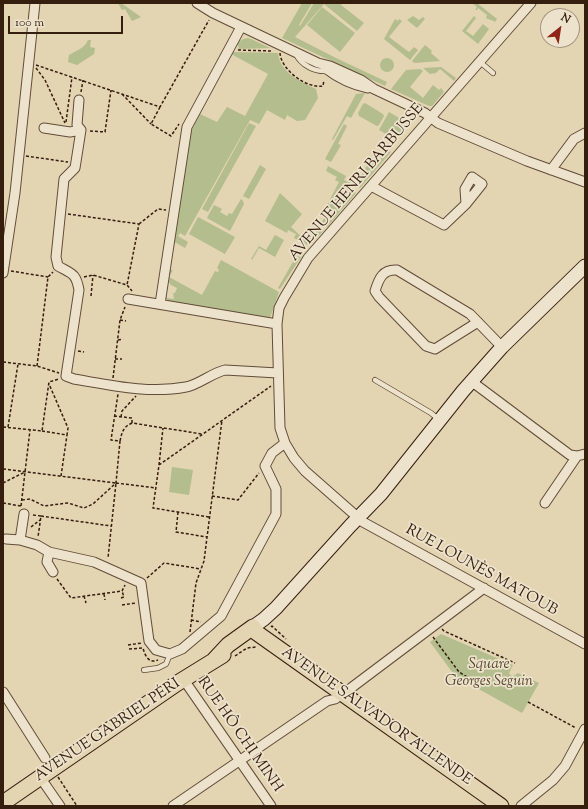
<!DOCTYPE html>
<html>
<head>
<meta charset="utf-8">
<style>
  body { margin:0 }
  #map { position:relative; width:588px; height:809px; overflow:hidden; background:#e3d4b2; font-family:"Sorts Mill Goudy",serif }
  canvas { display:block }
  .frame { position:absolute; inset:0; border:4px solid #361e0f; pointer-events:none }
  .north { position:absolute; left:540px; top:8px; width:40px; height:40px; box-sizing:border-box; background:#ede3cd; border:1px solid #a49481; border-radius:50%; rotate:30deg; font-size:11px; font-weight:700; line-height:16px; text-align:center; color:#361e0f }
  .north::after { content:''; display:block; margin:auto; width:14px; height:18px; background:#8f2418; clip-path:polygon(50% 0,100% 100%,50% 72%,0 100%) }
  .scale { position:absolute; left:8px; top:16px; width:115px; height:18px; box-sizing:border-box; border:2px solid #361e0f; border-top:0; padding-left:5px; font-size:12px; line-height:14px; white-space:nowrap; color:#361e0f; -webkit-text-stroke:3px #ede3cd; paint-order:stroke }
</style>
</head>
<body>
<div id="map">
<canvas width="588" height="809"></canvas>
<div class="frame"></div>
<div class="north">N</div>
<div class="scale">100 m</div>
</div>
<script>
const ctx = document.querySelector('canvas').getContext('2d');
ctx.lineJoin = 'round';
function fill(path, color) { ctx.fillStyle = color; ctx.fill(path, 'evenodd'); }
function stroke(path, color, width, dash) { ctx.strokeStyle = color; ctx.lineWidth = width; ctx.lineCap = dash ? 'butt' : 'round'; ctx.setLineDash(dash || []); ctx.stroke(path); }
function write(font, color, halo, rows, align = 'center') {
  ctx.font = font + ' "Sorts Mill Goudy",serif'; ctx.lineWidth = 3.5; ctx.setLineDash([]); ctx.textBaseline = 'middle'; ctx.strokeStyle = halo; ctx.fillStyle = color; for (const [text, x, y, turn = 0] of rows) {
    ctx.save(); ctx.translate(x, y); ctx.rotate((+turn || 0) * Math.PI / 180); ctx.textAlign = isNaN(turn) ? turn : align; if (halo) ctx.strokeText(text, 0, 0); ctx.fillText(text, 0, 0); ctx.restore();
  }
}
const green = new Path2D(`
  M118 3H121L141 17 132 21 125 9 122 10Z
  M302 3H312L299 25 300 26 314 3H342L341 5 364 23 357 31 324 4 295 37 338 59 387 82 385 86 282 38Z
  M472 3H477L497 19 495 22C492 19 488 20 486 18L487 15 478 8 477 10H475L477 7Z
  M322 7 355 33 340 52 307 25Z
  M413 16 419 20 423 17 425 19 417 28 407 20Z
  M474 16 476 18 466 31 473 36 483 24 489 29 478 44 462 31Z
  M395 19 398 21 399 19 402 21 389 37 409 52 414 47 418 50 410 60 384 39Z
  M248 38 251 39 270 48 238 49 239 47 237 45C239 40 243 39 248 38Z
  M88 40H91L90 47 95 48 94 54 77 65 68 62 69 55C76 51 85 48 88 40Z
  M425 45 432 51 431 53 440 61 414 63 412 61Z
  M232 52 278 53C280 73 300 81 316 89L318 98 305 120 297 121 287 115 285 120 267 110 259 124 250 120 185 236 180 233 178 236 188 242 185 248 173 241 187 142 194 125 200 114 217 122 227 107 245 116 268 74 231 54Z
  M380 65a7 7 0 1 1 14 0a7 7 0 1 1-14 0Z
  M441 67 456 78 454 81 440 69 436 73 430 74 423 68Z
  M420 69 423 71 410 87 423 98 433 85 439 90 441 88 444 92 432 106H429L391 89 406 70Z
  M365 93 351 118 347 116 333 140 332 139 356 94Z
  M365 103 383 114 384 116 379 125 377 126 359 116 358 113 363 104Z
  M389 112 406 122 397 140 379 130Z
  M249 123 256 126 208 212 202 209Z
  M344 124 347 126 338 144 341 145 331 162 325 159Z
  M387 150 391 152 360 188 356 186V184L371 159 377 162Z
  M260 165 266 169 249 199 243 196Z
  M328 166 346 176 344 180 351 183V188L356 193 327 227 322 222 329 209 326 207 339 182 335 180 337 177 326 171Z
  M280 193 302 214 291 227 305 240 318 225 324 230 311 244 303 245 304 243 294 238 296 234 288 230 287 233 265 221Z
  M241 199 243 201 244 204 230 231 207 218 214 205 222 209 220 212 227 216 229 213 232 214Z
  M198 217 235 237 225 254 189 234Z
  M275 235 284 240 275 257 259 248 252 260 251 259 259 246 266 250Z
  M300 249 303 254 280 289 278 288 294 260 301 251Z
  M221 260 279 292 270 318 168 301 164 297 166 293 167 298 174 299 173 293H175L177 288 171 285 167 279 169 270H173L169 277 202 295 215 271 218 272 219 270 217 268Z
  M172 467 193 470 189 495 169 492Z
  M441 634 513 665 509 673 512 677 518 673 539 683 522 713 455 676 430 642Z`);
const path = new Path2D(`
  M238 50 272 51
  M280 53C281 70 307 89 323 86L324 80
  M36 65 160 107 209 20
  M36 68 45 80 65 123
  M81 92 83 80
  M122 94 151 124
  M160 107 151 124 171 136 179 124
  M66 122 72 77
  M90 131 105 132 111 90
  M26 156 68 162
  M68 214 139 224 127 285
  M139 224 158 209 166 210
  M11 271 48 277
  M84 277 93 275 127 285 132 291
  M91 296 93 275
  M120 320 126 321
  M118 340 123 339
  M78 351 84 352
  M115 359H122
  M3 362 37 366 59 373
  M37 366 48 277 53 272
  M113 378 120 320 125 307
  M114 416 132 418V423
  M121 417 122 411 136 396
  M3 427 42 431 49 382 59 379
  M8 427 18 364
  M42 431 67 435 68 428 49 384
  M120 441C122 432 123 427 132 423L202 434
  M159 465 163 428
  M3 469 116 483 108 558
  M61 476 67 435
  M3 483 25 472
  M116 483 156 488
  M212 496 238 500 259 473
  M22 500 30 499 44 506 68 503 84 508 93 504 116 483 120 441 111 440 118 394
  M3 503 21 506
  M21 506 30 430
  M178 512 176 532 207 537
  M33 515 41 516 38 537
  M41 516 111 526
  M209 517 153 508 159 465 271 386
  M31 527 40 520
  M147 578 164 563 201 569
  M57 579 71 598 122 591 125 585
  M104 594 105 600
  M84 596 86 603
  M121 598 124 597 122 591
  M122 605 136 603
  M191 620 201 622
  M271 627 272 626 286 639
  M442 629 444 631 515 663
  M190 632 196 583 204 561 222 420
  M433 637 459 672 482 686
  M128 645 142 643
  M129 649 143 648C145 656 149 664 158 660
  M235 656 247 648 256 647
  M528 702 576 728
  M58 777 77 806`);
const lane = new Path2D(`
  M296 54C301 65 315 72 327 71
  M480 62 493 73
  M375 380 431 413 438 419
  M144 670 158 668 166 664 170 654`);
const street = new Path2D(`
  M197 3 213 13 318 63 330 66 361 80 374 89 425 113 438 123 527 161 585 182
  M531 3 308 258 284 298 279 308 277 324 280 428 285 443 294 458 305 471 363 522 585 644
  M325 68C338 78 352 85 368 88
  M79 100 77 125 81 130 75 168 64 179 56 257 58 266C72 274 76 273 79 290L66 376 74 379C110 385 149 394 186 387 198 385 212 373 225 370L278 373
  M44 128 70 132 81 130
  M551 170 574 139 585 133
  M371 186 444 225 466 204 482 184 472 177 465 189 466 204
  M3 273 15 193 35 3
  M128 299 277 324
  M160 304 187 127 241 27
  M478 322 435 349 426 346 379 297 375 291C379 278 383 269 397 270L470 314 502 347
  M471 381 570 455 577 456 585 454
  M545 503 577 456
  M24 514 20 540 37 545 49 552 94 562 141 583 149 641 156 650 170 654 182 649 221 616 276 514V489L265 466 272 453 285 443
  M6 539 20 540
  M49 552 47 562 53 572
  M184 680 271 806
  M3 692 45 758
  M40 777 60 806
  M173 806 327 701 335 699 351 688 484 588
  M521 806 553 780 565 766 585 729`);
const secondary = new Path2D(`
  M253 627 264 619 276 608 350 526 381 494 463 391 502 347 585 266`);
const primary = new Path2D(`
  M214 660 228 645 253 627 257 633 501 806
  M3 803 176 684 223 655`);
const streetNames = [
  ["AVENUE HENRI BARBUSSE",357,183,-50],
  ["RUE LOUNÈS MATOUB",481,571,29],
  ["AVENUE SALVADOR ALLENDE",376,717,35],
  ["AVENUE GABRIEL PÉRI",108,731,-34],
  ["RUE HÔ CHI MINH",239,735,55]
];
const parkNames = [
  ["Square",489,665],
  ["Georges Seguin",489,682]
];
fill(green, '#b3bd8d');
stroke(lane, '#614c38', 6);
stroke(street, '#614c38', 11);
stroke(secondary, '#361e0f', 15);
stroke(primary, '#361e0f', 17);
stroke(path, '#361e0f', 1.5, [3, 2]);
stroke(lane, '#ede3cd', 4.5);
stroke(street, '#ede3cd', 9);
stroke(secondary, '#ede3cd', 13);
stroke(primary, '#e3d4b2', 15);
write('15px', '#361e0f', '#ede3cd', streetNames);
write('italic 15px', '#55462e', '#ede3cd', parkNames);
</script>
</body>
</html>
